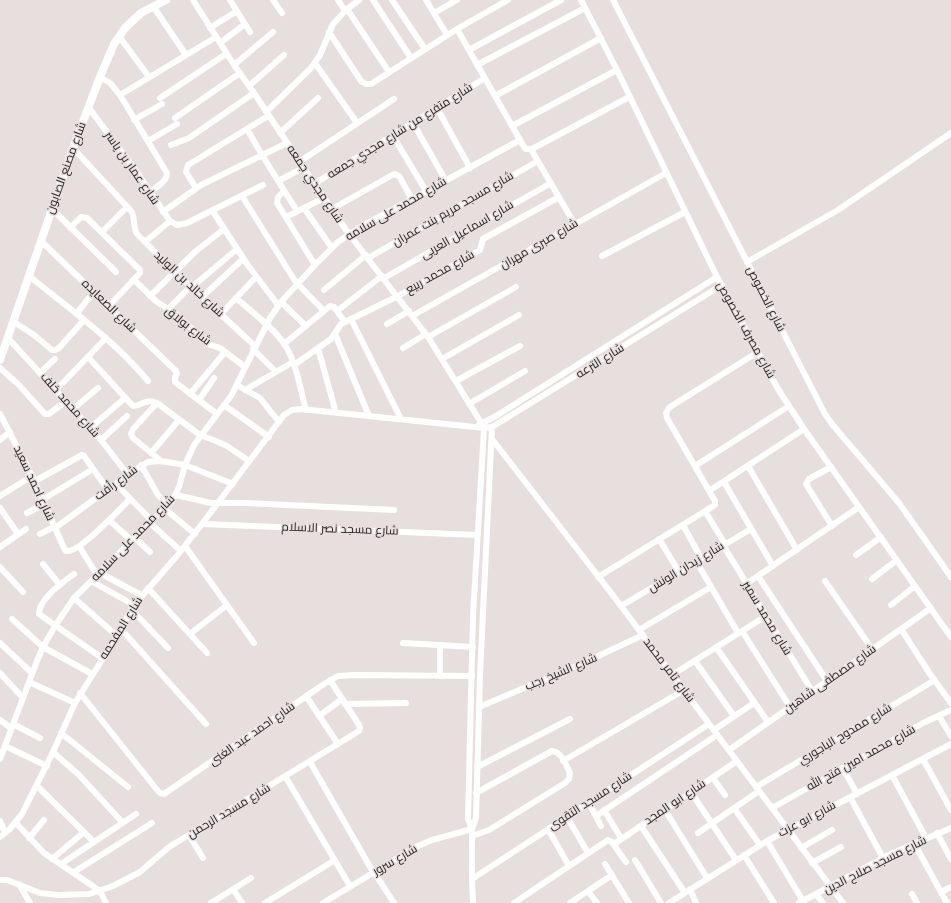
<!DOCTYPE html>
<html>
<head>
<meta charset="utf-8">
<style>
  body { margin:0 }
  canvas { display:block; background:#e7dfdd }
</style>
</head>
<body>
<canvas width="951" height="903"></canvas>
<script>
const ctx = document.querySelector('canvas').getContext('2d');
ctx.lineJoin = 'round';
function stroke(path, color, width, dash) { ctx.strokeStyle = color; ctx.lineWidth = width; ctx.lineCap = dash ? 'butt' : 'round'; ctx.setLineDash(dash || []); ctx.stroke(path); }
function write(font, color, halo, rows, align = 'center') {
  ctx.font = font + ' Mulish,Cairo,sans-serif'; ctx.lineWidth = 3; ctx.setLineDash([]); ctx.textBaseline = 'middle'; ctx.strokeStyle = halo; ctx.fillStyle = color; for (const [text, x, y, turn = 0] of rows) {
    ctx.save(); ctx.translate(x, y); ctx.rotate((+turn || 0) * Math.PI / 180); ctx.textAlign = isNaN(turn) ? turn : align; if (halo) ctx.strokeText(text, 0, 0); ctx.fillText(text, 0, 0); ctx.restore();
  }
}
const minor = new Path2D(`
  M193 0 234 65 254 93 324 198 349 234 428 337 482 424
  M230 0 250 32
  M273 0 282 13
  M338 0 345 11
  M373 0 411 58
  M392 0 425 49
  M426 0 447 35
  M581 0 617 70 717 277 778 389 804 429 951 637
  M613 0 825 414 832 424 899 503 951 577
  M153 6 186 55
  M347 9 389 72
  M434 13 457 0
  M210 28 237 11
  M457 29 524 147 526 149H530L532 151 574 223
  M329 32 361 81 366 84H371L457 29 508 0
  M119 36 149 77
  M220 43 245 24
  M469 50 561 0
  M315 63 357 123
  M234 65 273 32
  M477 65 585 8
  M100 77 110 83 120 95 167 173C167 182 156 187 150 192
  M249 86 284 55
  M120 95 216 37
  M495 96 601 38
  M160 98 226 54
  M89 108 136 171 170 221 177 225 187 223 263 185
  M437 108 470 168
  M266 112 311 68 320 55 333 24 347 9 359 0
  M175 118 240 73
  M134 120 162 104
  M413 123 446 181
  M512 126 617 70
  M247 129 262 155 297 211
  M280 133 318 98
  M393 136 426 191
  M148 141 177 124
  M171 145 189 138 254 93
  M73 148 132 212C135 220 133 227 137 234L175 272 255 346
  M532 149 629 97
  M299 162 394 99
  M278 181 303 168
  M314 184 485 78
  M196 188 186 172 188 165 268 116
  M284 191 278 197 277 203 315 265
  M242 196 295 281 324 311
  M304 208 332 248
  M52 209 116 272
  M332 209 394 174 399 176 412 199
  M212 210 247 264 278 305
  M163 212 201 185 287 143
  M286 217 324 198
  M70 228 81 217 87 218 140 270V273L109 306
  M102 232 127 207
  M41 241 176 371 177 374 175 377V382L217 414
  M145 242 170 221
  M602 256 685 212
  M368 258 538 161
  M747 262 838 210 951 133
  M29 276C70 309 114 340 148 381
  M384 278 551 183
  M134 280 157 302 175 313 208 344 220 348 245 367
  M192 287 237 249
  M324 290 366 255
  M150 296 196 251 224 229
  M202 297 243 259
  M236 298C251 311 275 329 285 345 297 364 300 389 306 410
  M281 302 306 326
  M168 309 191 286
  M337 311 382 276
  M76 314 94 292
  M221 314 256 277
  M412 316 666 173
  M351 319 401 419
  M14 322 34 335 52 350H55L59 348 84 320
  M387 324 409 311
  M335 334 369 416
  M428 337 516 287
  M8 338 101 440 128 475
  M284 344 330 306 334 307 345 322
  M318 348 336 413
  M403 348 426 334
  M253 349 276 372
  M88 357 133 406C144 406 143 398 157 403L200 435 216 441 227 446 249 461
  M442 359 519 315
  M294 365 331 339 341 324 398 296 480 250 483 239 559 197
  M0 368 19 385 45 414H49L66 401
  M40 373 55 359
  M456 381 520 346
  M237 385 260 398 279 422
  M56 390 106 338
  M245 390 293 362
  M190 394 225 352
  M199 400 214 378
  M157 403 133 429 131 434 133 438 161 461
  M469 404 525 371
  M224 405 269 437
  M73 409 98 388
  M0 414 32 476 64 548 66 551C78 554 120 509 130 499
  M479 425 496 416 717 277
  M90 428 125 398
  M492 439 615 598 843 903
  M0 440 10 432
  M101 440 127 416
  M151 453 179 420
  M141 465 158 495 168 505
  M695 466 789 406
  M748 466 797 550
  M831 467 809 479 806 484 832 526
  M35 481 82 455 84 456 108 490
  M724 482 773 566
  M116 484 152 521
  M709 491 804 429
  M176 495 211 503H245L394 510
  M0 496 32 476
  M42 500 93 469
  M0 508 18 534
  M165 509 195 534
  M705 511 725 544
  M27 513 44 504
  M109 520 132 541
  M150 523 181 551
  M202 524 478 535
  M683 525 701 558
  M55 528 133 471 148 462 161 461 185 465 233 484
  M40 534 54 527
  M135 538 150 552
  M659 539 679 572
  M723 545 812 691
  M79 546 97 575
  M185 546 254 643
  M0 547 26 529
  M856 555 881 537
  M696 561 738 633
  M43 564 60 585
  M0 567 23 592
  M100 573 141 595
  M74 574C63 582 39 599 39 614L102 658
  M758 576 827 681
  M598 577 715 505V501L667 418 666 413 669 408 673 405 758 352
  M872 579 897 560
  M91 581 134 605
  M825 581 872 649
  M746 584 859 507
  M148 588 207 653
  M74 598 117 636
  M891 605 915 586
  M621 606 751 529
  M131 609 168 648
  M12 619 43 647 92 674
  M121 629 206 724
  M901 629 930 674 951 703
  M639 630 711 587
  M742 631 790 707
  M190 634 227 605
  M0 643 32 673
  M403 643 473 647
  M716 647 768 722
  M695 661 734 716
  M0 673 23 698
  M672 675 766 616
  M440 676V645
  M29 682 75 703
  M80 693 158 791 160 793 164 794 324 684 338 676 354 675 472 676
  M306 696 338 744
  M345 704 406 703
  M479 707 581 664 643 635
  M319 716 342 699
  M939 716 951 736
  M0 720 11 728
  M13 724 40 738
  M714 730 754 703
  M61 733 128 787
  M5 746 47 766
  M729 750 931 608
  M53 752 79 775 123 823
  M0 759 37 661 43 647 55 626 74 598 172 501 179 487 185 465 194 445 231 396 270 318 281 302 315 265 338 242 357 229 520 140
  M923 759 951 810
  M563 761 684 690
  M310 762 373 872
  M477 767 570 719
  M843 768 857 794
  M892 775 926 838
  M285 776 350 886
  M713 778 725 795
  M37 786 94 842
  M756 787 935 680
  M691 792 736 860
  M850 797 883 858
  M589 803 601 826
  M734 808 760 845
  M772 808 923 723 951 710
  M604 810 621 838
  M665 810 707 878
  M596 816 717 735
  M567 817 588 853
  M0 821 5 833
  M16 823 44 853 100 891 106 903
  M641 826 685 893
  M472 829 468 819 473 616 484 428
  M548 829 569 866
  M698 833 759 791
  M937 833 951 859
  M189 835 203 858
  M472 836 489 830 565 783 569 779 570 773C566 765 562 752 552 751L476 793
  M0 837 9 830 22 814 53 752 75 703 117 636 134 605 176 557 202 524 284 415 292 410 301 409 484 428 492 427 722 285
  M29 838 44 820
  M767 841 803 901
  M914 843 947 903
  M614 844 737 761
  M801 848 832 830
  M744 855 774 903
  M52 859 84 832
  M635 860 661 903
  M812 863 841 847
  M61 864 136 814
  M605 864 629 903
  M74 872 152 823
  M374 872 394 903
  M472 879 709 724
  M0 880H7L40 893 59 895 89 894 113 886 140 872 169 847 359 731 360 728 359 725 330 680
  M20 886 30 903
  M233 889 242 903
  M690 889 696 903
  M588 891 597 903
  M941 892 951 887
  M816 894 823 903
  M912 894 917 903
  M211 903 251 878
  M265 903 335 860
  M323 903 416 847 432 840 472 829
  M473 903 472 879V829L476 818 480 675 492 427
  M514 903 608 840 612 842 626 862
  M570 903 612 875
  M669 903 767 841 951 744
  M799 903 893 853 951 828`);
const tertiary = new Path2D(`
  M0 360 73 148 100 77 114 44 125 28 141 13 166 0`);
const streetNames = [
  ["شارع متفرع من شارع مجدي جمعه",400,131,-32],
  ["شارع مصنع الصابون",66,168,-70],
  ["شارع عمار بن ياسر",132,168,55],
  ["شارع مجدي جمعه",315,184,56],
  ["شارع محمد على سلامه",396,209,-30],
  ["شارع مسجد مريم بنت عمران",453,209,-30],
  ["شارع اسماعيل العربى",467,230,-30],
  ["شارع صبرى مهران",539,244,-30],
  ["شارع محمد ربيع",440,272,-29],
  ["شارع خالد بن الوليد",189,284,43],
  ["شارع الخصوص",766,299,63],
  ["شارع الصعايده",109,306,44],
  ["شارع بولاق",188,326,38],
  ["شارع مصرف الخصوص",746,330,61],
  ["شارع الترعه",600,361,-32],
  ["شارع محمد خلف",70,405,48],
  ["شارع احمد سعيد",34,483,65],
  ["شارع رأفت",116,483,-36],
  ["شارع مسجد نصر الاسلام",340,529,2],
  ["شارع محمد على سلامه",133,538,-46],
  ["شارع زيدان الونش",686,567,-31],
  ["شارع محمد سمير",767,618,59],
  ["شارع المفحمه",121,628,-58],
  ["شارع تامر محمد",669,670,53],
  ["شارع الشيخ رجب",561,672,-23],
  ["شارع مصطفى شاهين",830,679,-35],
  ["شارع احمد عبد الغنى",252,734,-35],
  ["شارع ممدوح الباجوري",845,734,-31],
  ["شارع محمد امين فتح الله",861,758,-29],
  ["شارع مسجد التقوى",590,801,-33],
  ["شارع ابو المجد",675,802,-34],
  ["شارع مسجد الرحمن",229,811,-31],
  ["شارع ابو عزت",807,819,-28],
  ["شارع سرور",395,860,-30],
  ["شارع مسجد صلاح الدين",875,865,-27]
];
stroke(minor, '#fff', 6);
stroke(tertiary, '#fff', 8);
write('12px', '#282525', '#e7dfdd', streetNames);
</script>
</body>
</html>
